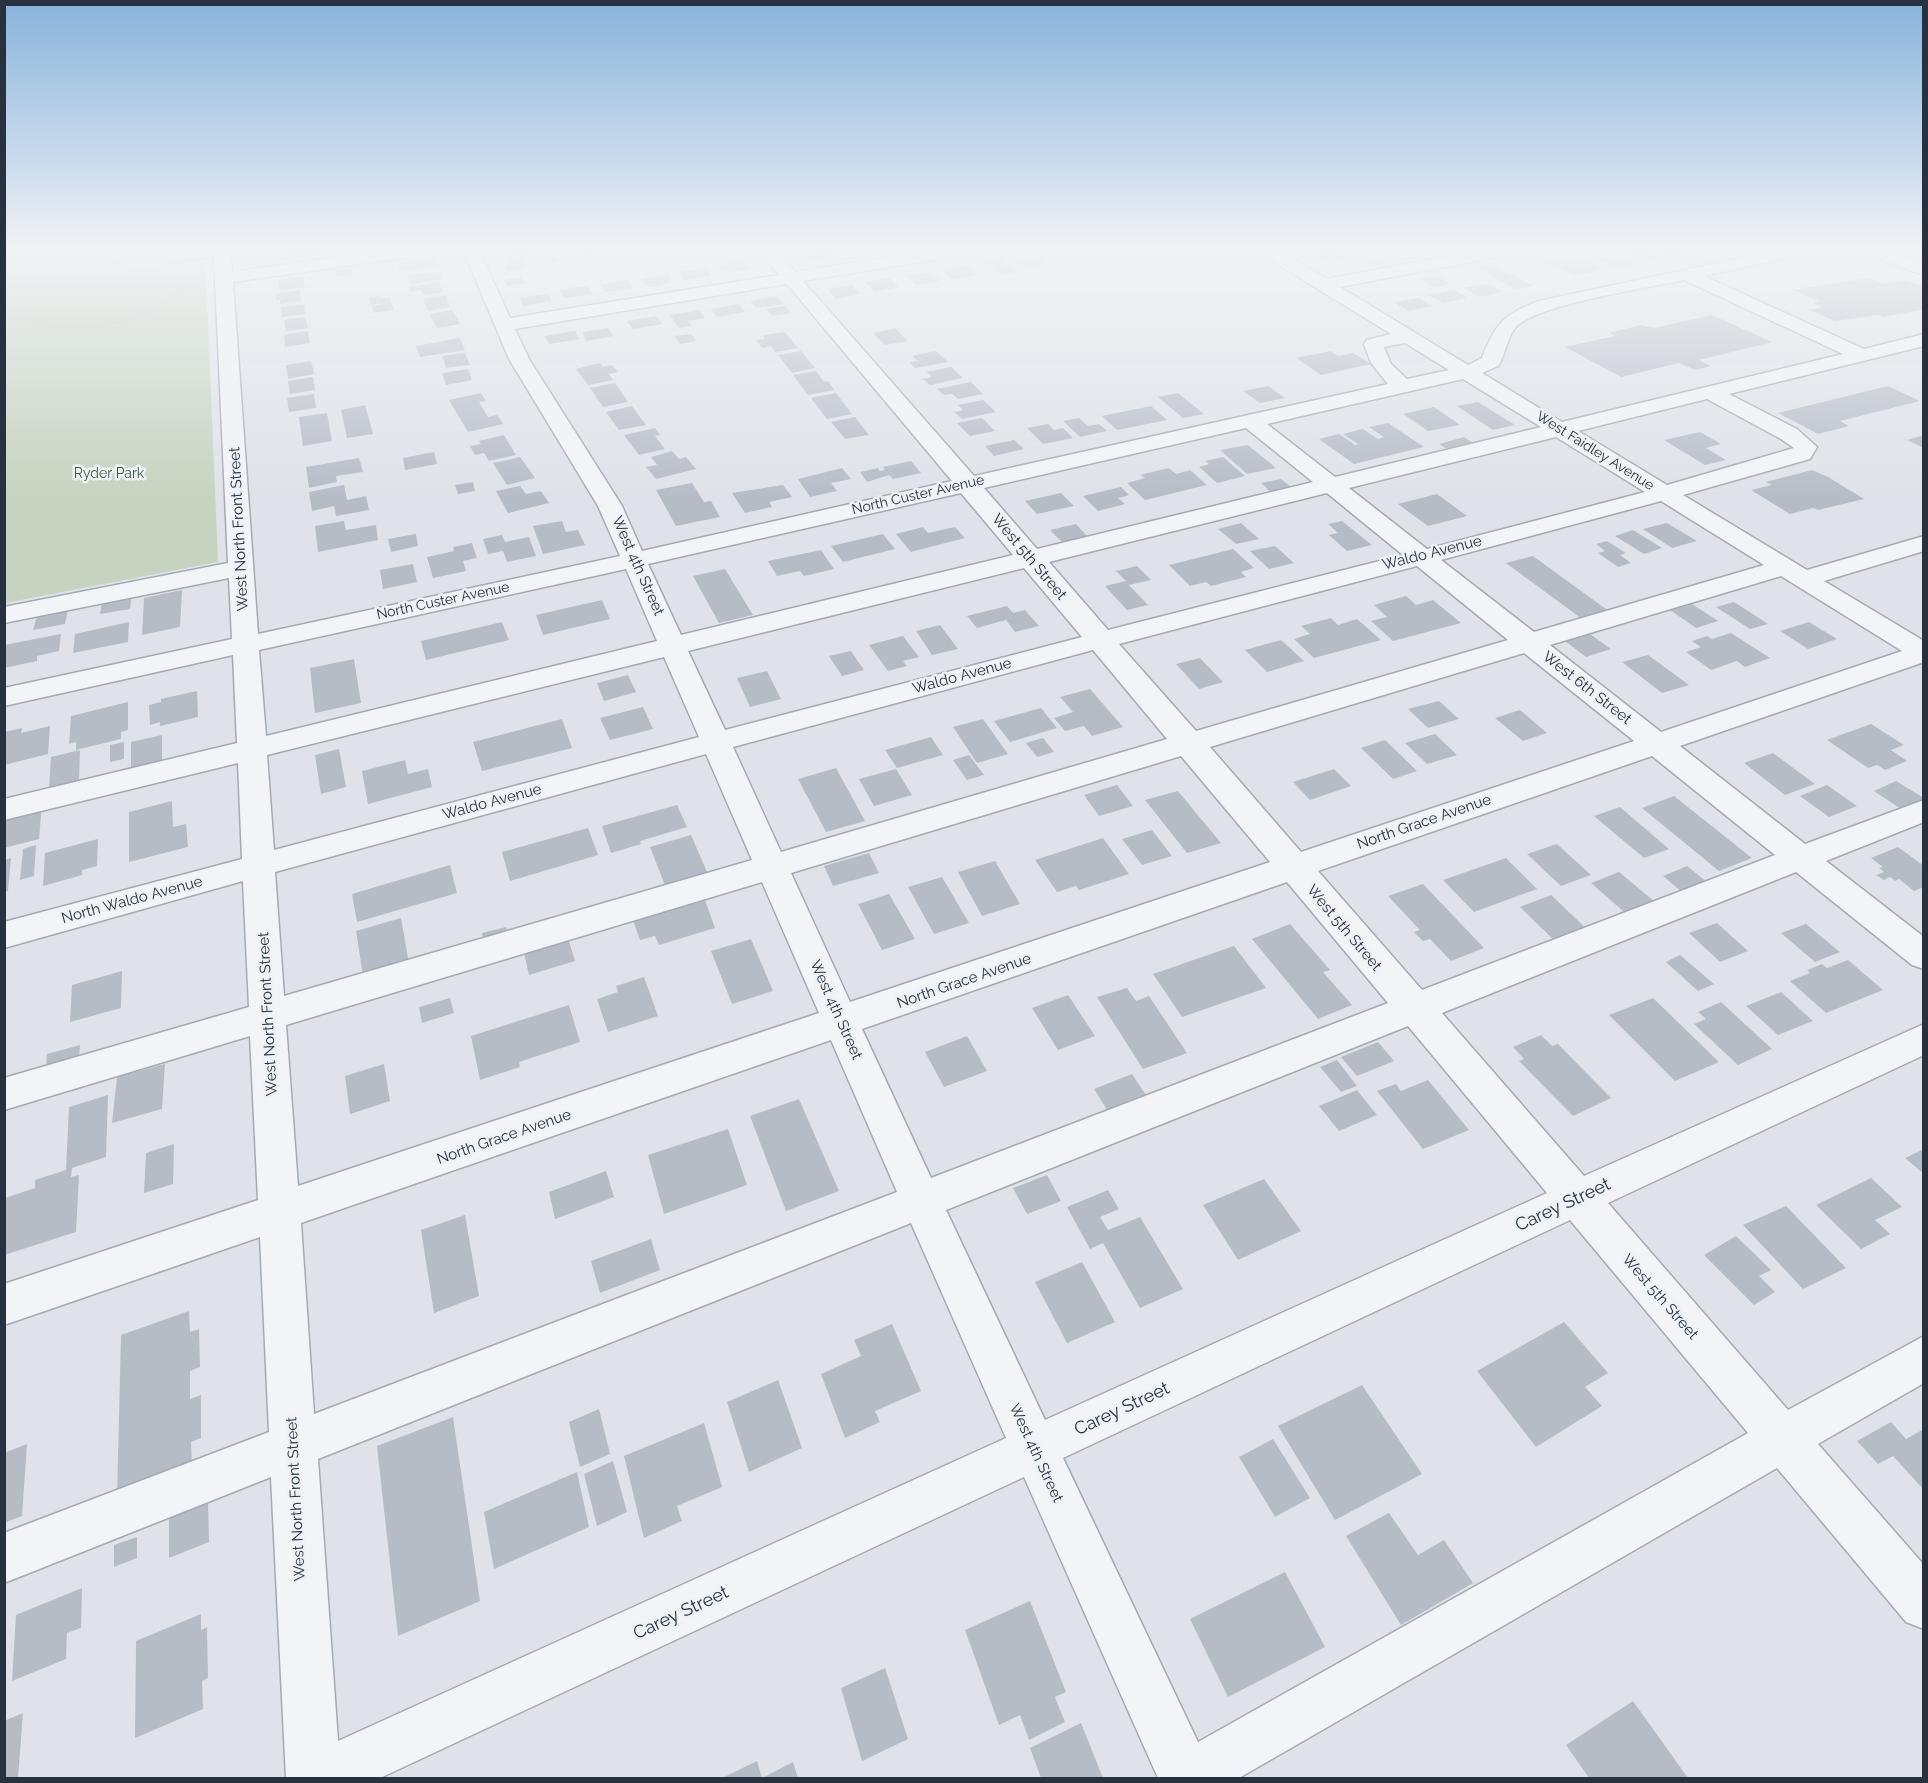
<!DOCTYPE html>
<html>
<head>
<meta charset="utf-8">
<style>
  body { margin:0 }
  #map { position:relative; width:1928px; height:1783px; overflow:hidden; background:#dfe3e9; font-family:Raleway,sans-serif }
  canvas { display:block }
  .frame { position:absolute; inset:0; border:6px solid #273140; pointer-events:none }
</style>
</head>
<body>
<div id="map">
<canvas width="1928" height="1783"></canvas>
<div class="frame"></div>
</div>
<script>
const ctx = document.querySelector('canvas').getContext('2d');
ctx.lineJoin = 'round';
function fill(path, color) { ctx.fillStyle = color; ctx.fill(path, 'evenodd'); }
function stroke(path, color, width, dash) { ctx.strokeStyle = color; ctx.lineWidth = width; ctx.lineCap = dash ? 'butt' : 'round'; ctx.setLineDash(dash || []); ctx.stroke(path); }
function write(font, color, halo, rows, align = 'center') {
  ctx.font = font + ' Raleway,sans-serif'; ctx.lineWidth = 5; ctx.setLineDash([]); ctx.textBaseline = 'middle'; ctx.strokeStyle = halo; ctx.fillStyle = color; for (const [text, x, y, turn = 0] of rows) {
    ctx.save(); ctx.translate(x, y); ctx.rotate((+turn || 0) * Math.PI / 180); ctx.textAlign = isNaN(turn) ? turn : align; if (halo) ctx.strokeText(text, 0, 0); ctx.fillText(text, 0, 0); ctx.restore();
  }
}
const green = new Path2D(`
  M5 250H205L218 562 5 603Z`);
const building = new Path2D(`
  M306 250H332V253L275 261 274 254Z
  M517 250H533L536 256 523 258 527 268 507 271 504 265 510 264 504 251Z
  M594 250 597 256 582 258 579 251Z
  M827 250 834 256 809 260 802 253Z
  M838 250H867L869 251 844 255Z
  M1084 250H1112L1115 252 1093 256Z
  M1321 250H1338L1346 254 1321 259 1309 252Z
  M1411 250H1431L1438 253 1424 256Z
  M1646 250 1665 258 1644 263 1624 254Z
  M1654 250H1684L1692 253 1671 257Z
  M556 254 560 262 544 264 540 256Z
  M1349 254 1361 261 1346 263 1335 257Z
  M1372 255 1387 263 1372 266 1357 257Z
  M1617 255 1637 264 1615 269 1596 260Z
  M1035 256 1047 264 1024 268 1013 260Z
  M1575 256 1605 270 1574 276 1545 261Z
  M436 257 439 267 399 270 397 262Z
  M740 258 749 269 723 273 717 266 728 264 725 260Z
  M1002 260 1017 272 1001 275 986 263Z
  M1491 264 1533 286 1516 289 1474 267Z
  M965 266 976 275 952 279 942 270Z
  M350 268 352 275 337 277 335 270Z
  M705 268 711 275 684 280 679 272Z
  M440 271 443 279 410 284 407 276Z
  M929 272 940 281 916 285 906 276Z
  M667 275 672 282 653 287 646 286 642 279Z
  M1436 276 1451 284 1434 287 1420 279Z
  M303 277 305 287 281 290 279 287 278 280Z
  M521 277 525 283 507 286 503 280Z
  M889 278 899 287 875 292 865 282Z
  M1869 278 1883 284 1904 280 1924 286V309L1884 317 1879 315 1835 321 1810 310 1823 307 1813 303 1819 301 1793 290Z
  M627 280 632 288 605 292 600 285Z
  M439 282 443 292 423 295 421 290 410 292 408 287Z
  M1487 284 1503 292 1480 297 1464 288Z
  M852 285 861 294 836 299 827 289Z
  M587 286 592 294 564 298 560 290Z
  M300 290 301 301 280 304V300H275L277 293Z
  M1454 290 1468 298 1443 303 1428 295Z
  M548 294 552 301 523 306 520 298Z
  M446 295 450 307 428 311 423 299Z
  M379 296 380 298 390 297 391 302 371 305 369 297Z
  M777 296 784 304 757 308 750 301Z
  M1419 298 1433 306 1408 311 1394 302Z
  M391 302 394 310 374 313 372 306Z
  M304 304 305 314 282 317 281 307Z
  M739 304 745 312 717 317 711 309Z
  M785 306 791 313 772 316 766 309Z
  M452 310 461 324 437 328 429 314Z
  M699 310 705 318 688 321 692 326 679 328 670 315Z
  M1712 315 1772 342 1699 360 1711 366 1695 370 1679 363 1621 377 1565 347 1615 336 1609 333 1641 325 1654 328Z
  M657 316 662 324 633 329 627 321Z
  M305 317 308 328 286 331 284 320Z
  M608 328 613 336 586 341 582 332Z
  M895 328 908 341 885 345 873 333Z
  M308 331 310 343 285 347 284 335Z
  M575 331 580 339 549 344 545 336Z
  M785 332 798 348 775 352 771 346 762 348 756 340 765 339 762 335Z
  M691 334 696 341 680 344 675 336Z
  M460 338 465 350 420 357 416 346Z
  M801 351 815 368 792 373 778 355Z
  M936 351 948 362 915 368 909 362 918 361 912 356Z
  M1330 351 1338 356 1353 353 1371 364 1321 375 1296 358Z
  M465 353 470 365 446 368 442 356Z
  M311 361 314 374 288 379 286 365Z
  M600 363 603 367 612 365 618 372 609 374 613 380 588 385 576 369Z
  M951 367 963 378 930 385 923 379 932 377 926 372Z
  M468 369 472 380 446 385 442 373Z
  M816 371 824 382 828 381 834 390 808 395 793 375Z
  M313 377 315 390 290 394 288 381Z
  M971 382 983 394 958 399 952 394 944 395 937 389Z
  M615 383 628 402 603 407 590 388Z
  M1268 386 1285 398 1260 403 1243 391Z
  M1888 386 1920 401 1840 421 1849 426 1818 434 1778 413Z
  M481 393 486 401 479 402 488 417 497 415 503 424 468 432 449 400Z
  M836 393 852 414 827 419 811 398Z
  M1178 393 1204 414 1183 418 1158 397Z
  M314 394 316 408 289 412 287 398Z
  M983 400 996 412 962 419 954 412 963 410 958 405Z
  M1478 402 1515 425 1493 430 1457 406Z
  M365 405 373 434 347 438 341 410Z
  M632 406 646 425 619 430 606 412Z
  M1151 406 1167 420 1117 430 1102 416Z
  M1434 407 1460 425 1428 431 1403 414Z
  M327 413 332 441 303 446 299 417Z
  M855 417 869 435 845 439 831 422Z
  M982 418 995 431 970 436 957 423Z
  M1079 418 1088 426 1099 424 1107 431 1080 437 1063 421Z
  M1388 423 1424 447 1354 464 1319 439 1339 434 1355 445 1358 444 1343 434 1363 429 1378 439 1384 437 1369 427Z
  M1048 424 1054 430 1063 428 1073 438 1043 444 1027 428Z
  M655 428 660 435 655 436 665 449 639 455 624 435Z
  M1700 432 1721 444 1706 448 1726 460 1705 465 1664 440Z
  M504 435 516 455 489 461 484 453 475 455 470 446 481 444 479 441Z
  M1924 435V448L1907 440Z
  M1464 437 1479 447 1453 453 1439 444Z
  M1014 440 1024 449 994 456 985 446Z
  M1248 445 1276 468 1247 474 1220 450Z
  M672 451 679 459 686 457 696 469 656 479 646 467 657 465 651 457Z
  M434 452 437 464 405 470 403 458Z
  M520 457 535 478 507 485 493 463Z
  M1223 457 1245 476 1217 483 1199 467 1209 464 1205 461Z
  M359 458 363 472 336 476 337 482 309 488 306 467Z
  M911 461 921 473 893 479 889 475 867 482 860 472 878 468 880 471 885 470 883 467Z
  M842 468 851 479 831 483 837 491 810 497 798 479Z
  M1169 468 1176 474 1190 470 1207 485 1145 500 1127 483 1145 478 1140 475Z
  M1812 470 1828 477 1864 499 1818 510 1813 508 1790 514 1751 490 1772 485 1766 482Z
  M1281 479 1295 490 1274 495 1261 483Z
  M473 482 475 491 458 494 455 485Z
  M692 483 704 502 711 501 720 517 676 526 656 490Z
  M344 485 347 500 366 496 369 510 336 516 334 506 312 511 309 492Z
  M783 485 792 497 769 502 772 507 745 513 732 493Z
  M520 486 526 494 541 491 549 503 508 513 496 491Z
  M1121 487 1129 495 1118 498 1125 504 1098 511 1083 496Z
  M1061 493 1074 506 1037 514 1025 501Z
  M1437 494 1467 516 1428 526 1398 504Z
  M344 521 346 530 376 525 378 540 318 552 315 526Z
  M562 521 566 532 578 530 585 545 543 554 533 526Z
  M1342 521 1372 545 1347 551 1329 535 1338 533 1328 524Z
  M1241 523 1259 539 1236 544 1218 529Z
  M1667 523 1697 541 1672 548 1643 529Z
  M1076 524 1088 537 1063 543 1050 530Z
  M923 527 928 533 955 527 965 538 911 552 896 534Z
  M1633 530 1662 548 1644 554 1615 536Z
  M416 534 418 546 391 552 388 539Z
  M883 534 895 549 843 562 831 546Z
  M502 535 505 542 529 537 536 556 507 562 503 551 488 554 483 539Z
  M1607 541 1626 553 1620 555 1631 563 1618 567 1598 553 1605 551 1596 544Z
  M472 543 477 558 463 561 466 571 433 578 427 557 454 551 453 547Z
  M1275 546 1294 563 1269 569 1250 551Z
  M1233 549 1254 568 1241 572 1246 577 1211 586 1206 582 1190 586 1169 565Z
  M821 550 834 569 804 576 800 571 777 576 768 561Z
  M1533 556 1610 612 1582 619 1506 563Z
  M413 564 417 582 383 589 380 570Z
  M1137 566 1151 580 1129 585 1148 605 1127 610 1105 586 1126 581 1116 571Z
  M725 569 753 615 719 623 693 576Z
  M182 590 180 627 142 635 144 598Z
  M132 592 130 609 100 614 103 598Z
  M1406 596 1416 605 1433 600 1461 623 1393 641 1371 621 1387 617 1374 605Z
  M602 600 610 619 543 635 536 615Z
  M1734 602 1768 624 1750 629 1716 607Z
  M1692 604 1718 621 1696 628 1670 610Z
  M69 605 65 624 33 630 39 610Z
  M1007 606 1013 613 1025 610 1039 626 1015 632 1006 620 977 628 967 616Z
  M1331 618 1338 625 1357 619 1381 640 1314 658 1294 639 1310 634 1301 626Z
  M129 622 128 642 73 653 75 634Z
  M502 622 509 640 426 660 421 641Z
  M1809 622 1837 639 1808 649 1780 631Z
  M940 625 958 649 932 655 916 631Z
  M1731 633 1770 658 1745 667 1737 661 1711 670 1686 652 1701 647 1692 641 1707 636 1712 639Z
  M61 634 59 651 37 656V661L4 668V645Z
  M1590 634 1611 649 1586 657 1565 641Z
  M903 636 919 657 903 661 907 666 888 671 869 645Z
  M1281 640 1304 661 1267 672 1245 650Z
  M851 651 864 670 842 676 829 656Z
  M1648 655 1689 685 1662 693 1622 662Z
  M1200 658 1223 682 1199 689 1176 664Z
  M354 659 361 703 315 713 310 668Z
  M767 671 781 699 750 707 737 678Z
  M628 675 636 692 604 701 597 683Z
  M1090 689 1123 727 1092 736 1084 726 1065 731 1054 718 1073 712 1060 697Z
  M197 691 198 717 160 726V722L150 725 149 705 161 702V699Z
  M1439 701 1459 719 1428 728 1408 709Z
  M128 702V730L121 732V739L76 750V742L69 744 71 716Z
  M643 707 653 729 610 740 600 718Z
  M1041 708 1057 728 1010 742 994 721Z
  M1520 710 1547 733 1523 741 1495 718Z
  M562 719 572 748 482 771 473 742Z
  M983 719 1008 754 977 763 953 727Z
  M1871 724 1904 745 1891 750 1907 761 1885 770 1877 765 1868 768 1827 740Z
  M50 726 48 754 4 765V732L22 728 21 733Z
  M1435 734 1457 755 1427 764 1405 743Z
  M162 735V765L131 773V742Z
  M931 737 943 755 897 768 885 750Z
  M1043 738 1054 752 1037 757 1026 743Z
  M1385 740 1417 771 1393 779 1361 748Z
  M124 742V759L110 762V745Z
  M339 749 346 787 321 794 315 755Z
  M80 750 79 781 49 789 51 757Z
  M1773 753 1815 784 1785 795 1744 763Z
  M969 755 984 775 967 780 953 760Z
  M405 760 408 774 428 769 432 787 368 804 362 771Z
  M836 768 865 821 826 832 798 779Z
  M896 769 912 795 874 806 859 779Z
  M1334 769 1351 786 1310 800 1293 782Z
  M1896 781 1924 798V805L1907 813 1874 791Z
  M1117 785 1133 806 1099 816 1084 795Z
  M1827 785 1857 806 1829 817 1800 796Z
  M1178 791 1221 843 1187 853 1145 800Z
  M1674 796 1752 858 1719 871 1642 808Z
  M172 801 173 827 186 824 188 847 129 862V812Z
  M42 804 39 839 4 848V813Z
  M677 805 687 827 640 841 641 844 611 853 602 826Z
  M1620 807 1669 849 1644 858 1594 816Z
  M588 828 598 855 510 881 502 852Z
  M1152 830 1172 856 1142 865 1122 839Z
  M691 835 711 881 668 893 650 847Z
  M1103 838 1129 874 1079 890 1076 886 1057 892 1035 860Z
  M98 839 97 866 82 870V875L43 886 45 853Z
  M1557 844 1591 875 1561 886 1527 854Z
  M36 845 34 876 20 880 23 849Z
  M1898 847 1924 866V887L1914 891 1899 879 1895 881 1890 877 1884 880 1876 875 1884 872 1879 868 1883 867 1871 858Z
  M869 853 879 873 833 886 824 866Z
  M11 858 8 891H4V860Z
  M1506 858 1537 889 1474 912 1443 880Z
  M995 861 1020 904 982 916 958 872Z
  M450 865 457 893 357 922 352 894Z
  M1687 866 1712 886 1688 897 1663 876Z
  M1619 872 1660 906 1631 918 1591 883Z
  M942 877 969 923 934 934 908 887Z
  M1423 884 1484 948 1451 961 1430 939 1423 941 1414 932 1420 930 1388 896Z
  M889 894 915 939 882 950 858 904Z
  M1551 895 1590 932 1559 945 1520 907Z
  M705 900 715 928 659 945 655 936 640 940 633 920Z
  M401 918 410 969 364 982 356 931Z
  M1717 923 1748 951 1720 962 1689 933Z
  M1290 924 1330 970 1323 972 1352 1005 1318 1019 1252 939Z
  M1806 924 1840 952 1815 962 1781 933Z
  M506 927 510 942 486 949 482 933Z
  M567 935 575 961 529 975 524 953Z
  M751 939 773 991 732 1004 711 951Z
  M1234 946 1266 988 1182 1017 1153 974Z
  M1680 955 1714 984 1698 991 1666 962Z
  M1848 960 1883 990 1826 1013 1790 981 1810 973 1807 970 1822 964 1827 968Z
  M122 971 121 1008 70 1022 72 985Z
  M644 977 658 1016 608 1032 597 999 618 992 616 986Z
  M1127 988 1136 1001 1149 996 1187 1053 1143 1069 1097 997Z
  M1781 992 1813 1021 1778 1035 1746 1006Z
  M1068 995 1095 1036 1058 1050 1032 1008Z
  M450 998 454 1013 422 1023 419 1007Z
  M1653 998 1719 1062 1675 1081 1609 1015Z
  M1721 1002 1772 1049 1738 1065 1694 1024 1706 1019 1698 1012Z
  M569 1005 580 1042 519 1062 520 1067 480 1080 471 1036Z
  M1541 1035 1552 1046 1558 1044 1611 1098 1573 1116 1519 1061 1524 1059 1513 1047Z
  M967 1036 987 1071 944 1087 925 1052Z
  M1378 1042 1394 1061 1357 1076 1341 1057Z
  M80 1045 79 1059 46 1069 47 1054Z
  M1337 1060 1357 1086 1341 1092 1320 1067Z
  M165 1064 162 1109 112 1123 117 1077Z
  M384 1064 390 1101 350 1114 345 1076Z
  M1132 1074 1153 1106 1114 1121 1094 1089Z
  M1428 1080 1469 1130 1423 1149 1377 1091 1396 1084 1401 1091Z
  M1357 1090 1377 1115 1339 1131 1319 1106Z
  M108 1095 106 1157 72 1168 71 1177 79 1175 76 1232 4 1255 5 1198 35 1188V1180L66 1170 69 1107Z
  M799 1099 839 1191 786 1211 750 1116Z
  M728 1129 747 1185 664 1214 648 1155Z
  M174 1144 173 1184 144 1193 146 1153Z
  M1924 1149V1174L1905 1158Z
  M606 1171 614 1197 555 1219 549 1192Z
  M1047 1175 1061 1201 1027 1214 1013 1188Z
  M1871 1178 1902 1207 1875 1220 1890 1234 1861 1249 1816 1205Z
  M1264 1179 1301 1231 1238 1260 1203 1205Z
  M1108 1190 1119 1209 1100 1217 1108 1230 1140 1217 1183 1289 1140 1308 1103 1243 1090 1249 1067 1207Z
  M1786 1206 1846 1268 1803 1289 1743 1225Z
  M465 1215 479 1296 434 1313 421 1230Z
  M1736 1236 1771 1270 1759 1276 1775 1292 1754 1305 1704 1255Z
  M651 1239 660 1270 600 1293 591 1261Z
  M1082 1262 1115 1322 1067 1343 1035 1282Z
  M189 1311 190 1332 199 1329 200 1367 190 1371V1399L201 1395V1438L191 1442 192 1467 117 1496 121 1335Z
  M1564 1322 1608 1373 1585 1387 1602 1406 1536 1447 1477 1371Z
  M892 1324 921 1391 875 1411 880 1422 845 1438 821 1374 861 1356 854 1340Z
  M778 1380 802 1448 749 1472 727 1402Z
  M1362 1385 1422 1474 1335 1520 1278 1426Z
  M599 1409 610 1454 580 1467 569 1422Z
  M453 1417 480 1601 398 1636 377 1446Z
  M1891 1422 1906 1439 1924 1429V1490L1893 1456 1878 1464 1857 1441Z
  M704 1423 722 1487 677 1506 682 1521 644 1538 624 1456Z
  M1273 1439 1310 1498 1275 1517 1239 1457Z
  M27 1444 22 1516 4 1523V1453Z
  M613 1461 627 1512 597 1526 584 1474Z
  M577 1472 589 1527 494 1569 484 1512Z
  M208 1498 209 1542 169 1558V1513Z
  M1389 1513 1418 1555 1444 1540 1473 1583 1401 1625 1346 1536Z
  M137 1537V1558L114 1567V1545Z
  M1285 1572 1325 1647 1228 1697 1190 1619Z
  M82 1588 81 1628 67 1633 66 1659 12 1681 16 1615Z
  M1030 1601 1066 1692 1055 1697 1065 1722 1029 1740 1020 1715 999 1725 965 1630Z
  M201 1614V1630L207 1627 208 1678 202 1681 203 1709 135 1738 136 1641Z
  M885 1668 908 1739 862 1761 841 1688Z
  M1633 1701 1688 1778H1589L1566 1745Z
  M23 1713 18 1778H4V1721Z
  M1081 1723 1103 1778H1041L1030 1748Z
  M757 1761 762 1778 793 1762 798 1778H722Z`);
const path = new Path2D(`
  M114 250 109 258 121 268 158 271
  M4 316C23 318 41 324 60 326 104 330 149 319 182 289L181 280 174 275`);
const minor = new Path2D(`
  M158 250H230L232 272 389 250H431L423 255 233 282 258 634 620 556 598 506 509 359 463 250H479L510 318 779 275 759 250H776L795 272 934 250H971L963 255 803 281 974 476 1388 384 1371 363 1364 344 1367 340 1391 334 1261 254 1259 250H1278L1327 279 1482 250H1515L1507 255 1340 287 1468 365 1482 358C1495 324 1504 314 1539 301L1779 250H1809L1801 255 1704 276 1864 349 1924 334V346L1729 394 1797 429 1817 447 1810 459 1683 495 1807 570 1924 536V551L1824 581 1924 641V662L1680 746 1805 844 1924 800V822L1826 861 1924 937V969L1912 965 1796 872 1442 1013 1584 1176 1924 1024V1055L1608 1203 1788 1410 1924 1336V1383L1818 1444 1924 1565V1629L1906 1622 1777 1468 1239 1778H1158L1024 1477 380 1778H286L271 1477 4 1583V1533L269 1432 260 1237 4 1325V1284L258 1200 250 1036 4 1110V1078L249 1007 243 881 4 948V922L242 859 238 763 4 820V799L237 743 233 655 4 706V688L232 639 229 578 4 623V607L228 563 214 257 179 260 160 254ZM1684 280 1843 354 1562 422 1482 373 1498 366C1506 355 1506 339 1515 328 1536 304 1649 288 1684 280ZM787 284 952 481 642 551 622 506 529 359 515 329ZM1405 343 1449 370 1407 379 1391 364 1384 347ZM1463 379 1541 427 1335 477 1267 424ZM1707 399 1781 439 1794 448 1667 485 1578 431ZM1246 428 1313 482 1037 549 984 488ZM1556 437 1645 492 1427 549 1349 488ZM961 493 1013 555 681 635 648 564ZM1327 493 1403 555 1108 630 1049 562ZM1661 501 1764 565 1534 632 1441 560ZM1417 566 1508 640 1196 731 1119 644ZM1024 568 1082 637 725 730 688 651ZM626 569 657 641 266 736 259 650ZM1781 576 1902 651 1661 732 1550 645ZM1093 650 1167 739 781 852 733 747ZM1524 653 1634 741 1301 852 1210 747ZM664 657 699 737 274 850 267 755ZM706 754 752 860 284 996 275 872ZM1181 756 1270 862 850 1002 791 873ZM1652 756 1775 855 1422 990 1318 871ZM762 882 819 1013 298 1186 286 1025ZM1287 882 1388 1003 931 1178 862 1029ZM1408 1026 1547 1193 1045 1420 946 1210ZM831 1040 897 1192 314 1414 301 1223ZM1570 1220 1748 1433 1198 1742 1063 1458ZM911 1223 1006 1438 338 1741 318 1459Z
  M1863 250H1886L1924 264V275L1865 254Z`);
const farStreetnames = [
  ["West Faidley Avenue",1595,451,32],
  ["North Custer Avenue",918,495,-13],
  ["North Custer Avenue",443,601,-12]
];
const farParknames = [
  ["Ryder Park",109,474]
];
const streetNames = [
  ["West North Front Street",239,529,-93],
  ["Waldo Avenue",1432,553,-14],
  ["West 5th Street",1029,557,50],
  ["West 4th Street",638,566,66],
  ["Waldo Avenue",962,676,-15],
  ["West 6th Street",1587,688,38],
  ["Waldo Avenue",492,802,-15],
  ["North Grace Avenue",1424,822,-19],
  ["North Waldo Avenue",132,900,-15],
  ["West 5th Street",1344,928,50],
  ["North Grace Avenue",964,981,-19],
  ["West 4th Street",836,1010,66],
  ["West North Front Street",268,1014,-93],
  ["North Grace Avenue",504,1137,-19],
  ["West 5th Street",1660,1297,49],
  ["West 4th Street",1036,1453,65],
  ["West North Front Street",296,1499,-93]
];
const nearStreetnames = [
  ["Carey Street",1563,1205,-25],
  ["Carey Street",1122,1409,-25],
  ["Carey Street",681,1613,-25]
];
fill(green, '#c5d3bf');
fill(building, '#b6bcc6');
stroke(minor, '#a4aab3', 3);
stroke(path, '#bdc1c7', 2, [2, 2]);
fill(minor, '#f2f4f7');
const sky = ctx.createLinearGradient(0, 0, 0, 499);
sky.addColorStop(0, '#88b3dc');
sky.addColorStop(0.5, '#f1f2f5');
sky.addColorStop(1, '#f1f2f500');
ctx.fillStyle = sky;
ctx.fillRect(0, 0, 1928, 499);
write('14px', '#273140', '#eef2f6', farStreetnames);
write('14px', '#3c5d34', '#eef2f6', farParknames);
write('15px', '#273140', '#eef2f6', streetNames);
write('18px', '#273140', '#eef2f6', nearStreetnames);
</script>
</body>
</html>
